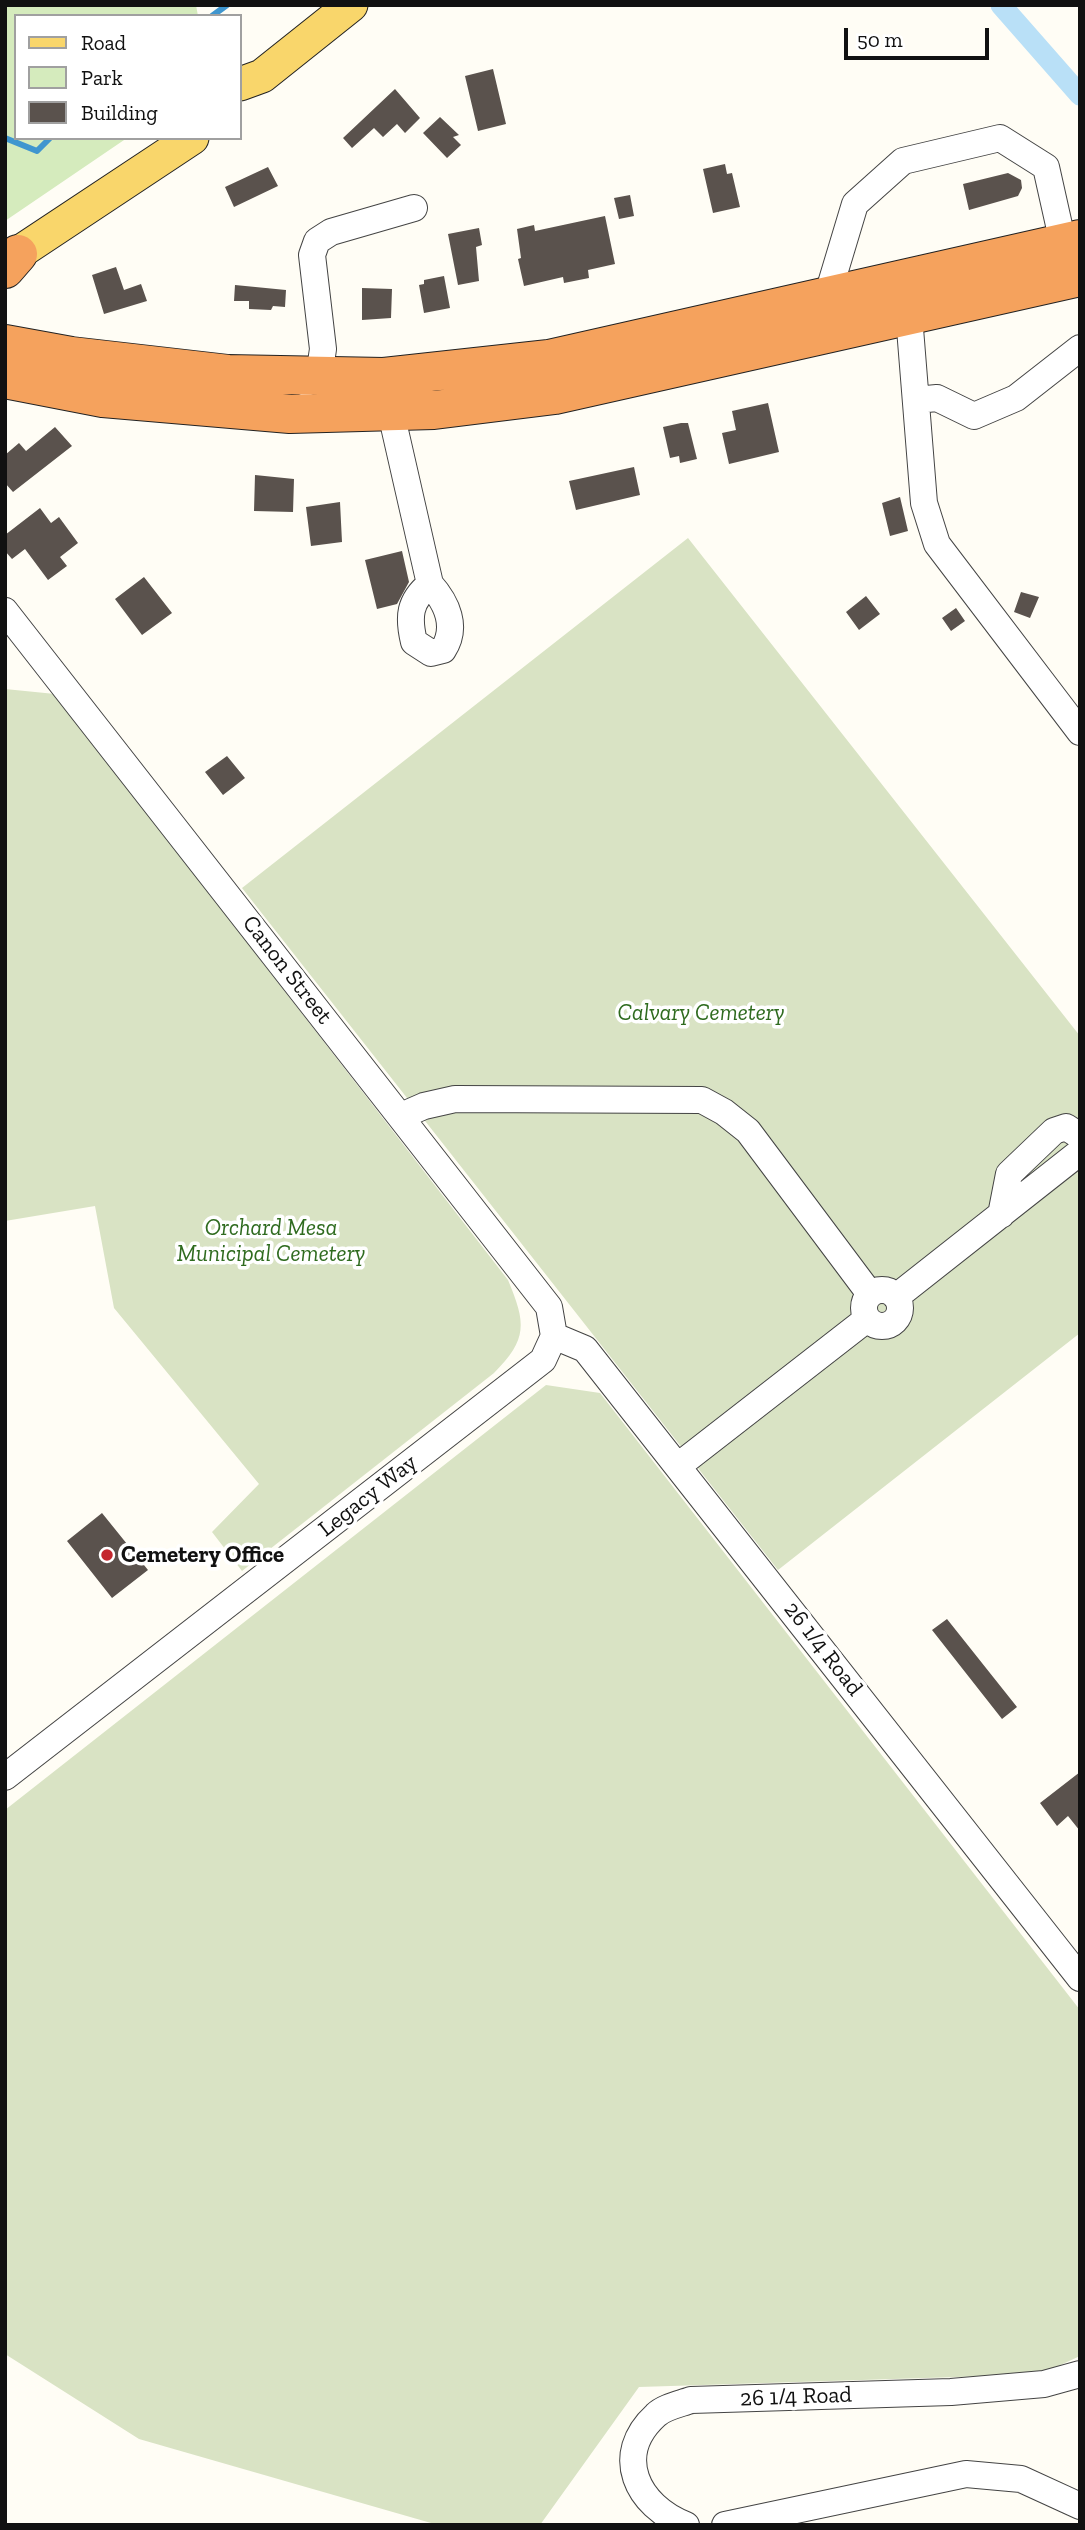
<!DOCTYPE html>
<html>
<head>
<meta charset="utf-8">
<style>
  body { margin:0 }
  #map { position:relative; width:1085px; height:2530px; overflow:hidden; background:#fffdf5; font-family:"Zilla Slab",serif }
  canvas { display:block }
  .frame { position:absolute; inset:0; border:7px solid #111; pointer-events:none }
  .legend { position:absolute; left:14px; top:14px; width:228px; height:126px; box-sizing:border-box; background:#fff; border:2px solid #a0a0a0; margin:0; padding:9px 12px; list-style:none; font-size:21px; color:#111 }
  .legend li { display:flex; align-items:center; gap:14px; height:35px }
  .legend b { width:35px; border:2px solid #a0a0a0 }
  .scale { position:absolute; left:844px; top:28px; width:145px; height:32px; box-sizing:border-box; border:4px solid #111; border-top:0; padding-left:9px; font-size:21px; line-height:24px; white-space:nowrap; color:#111; -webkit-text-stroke:5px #fff; paint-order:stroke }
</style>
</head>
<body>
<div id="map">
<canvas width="1085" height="2530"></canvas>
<div class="frame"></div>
<ul class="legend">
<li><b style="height:9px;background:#f9d66b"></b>Road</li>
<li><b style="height:19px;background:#d5ebbd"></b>Park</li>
<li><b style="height:19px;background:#5a524d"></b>Building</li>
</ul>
<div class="scale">50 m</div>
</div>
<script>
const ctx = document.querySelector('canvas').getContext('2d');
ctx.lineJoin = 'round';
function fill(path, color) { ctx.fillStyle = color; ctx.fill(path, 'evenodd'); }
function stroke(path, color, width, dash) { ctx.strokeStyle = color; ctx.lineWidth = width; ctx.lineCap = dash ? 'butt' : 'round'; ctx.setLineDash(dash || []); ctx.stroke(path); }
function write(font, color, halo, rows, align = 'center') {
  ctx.font = font + ' "Zilla Slab",serif'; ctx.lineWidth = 7; ctx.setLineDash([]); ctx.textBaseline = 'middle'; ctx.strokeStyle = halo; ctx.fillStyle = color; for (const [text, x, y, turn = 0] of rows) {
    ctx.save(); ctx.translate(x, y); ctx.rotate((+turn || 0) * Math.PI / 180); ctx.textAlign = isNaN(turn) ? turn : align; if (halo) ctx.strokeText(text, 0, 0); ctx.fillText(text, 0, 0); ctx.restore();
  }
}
const green = new Path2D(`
  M5 5H196L198 16H16V138H127L5 221Z`);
const cemetery = new Path2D(`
  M688 538 1080 1036V1333L778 1570 242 888Z
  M5 689 55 694 508 1280C526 1323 528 1339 494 1373L242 1571 212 1532 259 1484 114 1308 95 1206 5 1221Z
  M546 1385 600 1393 1080 2010V2356L1054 2368 1021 2375 639 2387 540 2525H438L139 2439 5 2354V1810Z`);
const stream = new Path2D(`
  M212 16 227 5
  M5 138 37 151 50 138`);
const canal = new Path2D(`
  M1001 5 1080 95`);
const building = new Path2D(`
  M493 69 506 124 478 131 465 76Z
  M395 89 420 118 405 133 397 124 383 137 374 128 352 148 343 138Z
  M440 117 459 135 453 137 461 145 447 158 423 133Z
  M725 164 727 174 732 173 740 207 713 213 703 169Z
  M268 167 278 186 234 207 225 187Z
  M1008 173 1021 180 1022 188 1018 196 969 210 963 184Z
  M630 195 634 216 619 219 614 198Z
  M605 216 615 264 588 270 589 278 564 283 563 277 524 286 518 259 521 258 517 229 534 225 535 231Z
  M479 228 482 245 476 247 479 281 458 285 448 234Z
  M116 267 124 290 141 284 147 301 104 314 92 275Z
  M444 276 450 308 424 313 419 285 424 284V280Z
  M235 285 286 290 285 307 273 306 271 310 249 309V301H234Z
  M362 288 392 289 391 318 362 320Z
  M768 403 779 452 729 464 722 433 736 430 732 411Z
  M681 423H688L697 459 680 463 679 456 670 458 663 427Z
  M55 427 72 446 13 492 5 483V455L19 443 26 451Z
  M634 467 640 495 576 510 569 481Z
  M255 475 294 479 293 512 254 511Z
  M900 497 908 531 890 536 882 503Z
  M340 502 342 542 311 546 306 507Z
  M40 508 51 523 59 517 78 543 60 557 67 566 48 580 25 549 12 559 5 551V535Z
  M402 551 409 582 397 604 377 609 365 560Z
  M144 577 172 613 142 635 115 599Z
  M1021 592 1039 597 1030 618 1014 612Z
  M866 596 880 614 859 630 846 612Z
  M956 608 965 621 951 631 942 618Z
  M227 756 245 778 223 795 205 772Z
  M102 1513 148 1570 112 1598 67 1541Z
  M947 1619 1017 1707 1002 1719 932 1630Z
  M1080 1772V1831L1068 1816 1057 1826 1040 1803Z`);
const minor = new Path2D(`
  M920 302 909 316 924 503 937 544 1080 732
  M829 308 827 297 855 204 903 161 1000 138 1046 167 1063 243
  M306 383 319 376 323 349 312 255 317 241 331 232 414 208
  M916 400 937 398 974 416 1016 398 1080 348
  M391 413 430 584C447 603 458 627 443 650L431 653 414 642C408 617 409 601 430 584
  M5 611 549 1307 554 1336 543 1360 5 1777
  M401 1116 424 1106 455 1099 702 1100 724 1112 748 1131 870 1294
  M1001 1215 1009 1174 1054 1131 1066 1127 1080 1136
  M864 1308a18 18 0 1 1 36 0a18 18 0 1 1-36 0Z
  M896 1297 1080 1152
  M554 1336 585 1349 1080 1978
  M678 1466 867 1319
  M686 2525C637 2506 612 2455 656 2415 664 2407 680 2404 691 2400L951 2392 1044 2384 1080 2374
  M725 2525 966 2474 1021 2479 1080 2506`);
const major = new Path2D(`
  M240 84 262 76 351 5
  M5 262 192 138`);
const highway = new Path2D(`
  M5 269 18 254
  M5 344 71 356 228 374 384 377 549 359 1080 239
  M5 379 103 398 290 414 434 410 555 395 1080 277`);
const markers = [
  [107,1555,7,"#c4262e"]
];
const streetNames = [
  ["Canon Street",287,970,52],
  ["Legacy Way",368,1496,-38],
  ["26 1/4 Road",823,1649,52],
  ["26 1/4 Road",796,2397,-2]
];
const parkNames = [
  ["Calvary Cemetery",701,1013],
  ["Orchard Mesa",271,1228],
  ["Municipal Cemetery",271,1254]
];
const poiNames = [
  ["Cemetery Office",121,1555]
];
fill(green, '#d5ebbd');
fill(cemetery, '#d9e3c4');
stroke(stream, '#3f96cf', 6);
stroke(canal, '#b9e0f7', 21);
fill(building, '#5a524d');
stroke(minor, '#444', 28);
stroke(major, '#222', 35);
stroke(highway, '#222', 40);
stroke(minor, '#fff', 26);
stroke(major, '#f9d66b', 33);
stroke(highway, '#f5a25d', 38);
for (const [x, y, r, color] of markers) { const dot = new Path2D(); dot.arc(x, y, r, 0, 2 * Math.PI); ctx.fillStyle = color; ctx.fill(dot); stroke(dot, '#fff', 2.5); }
write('23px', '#111', '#fff', streetNames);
write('italic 23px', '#2f6b1f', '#fff', parkNames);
write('bold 23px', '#111', '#fff', poiNames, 'left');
</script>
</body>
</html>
